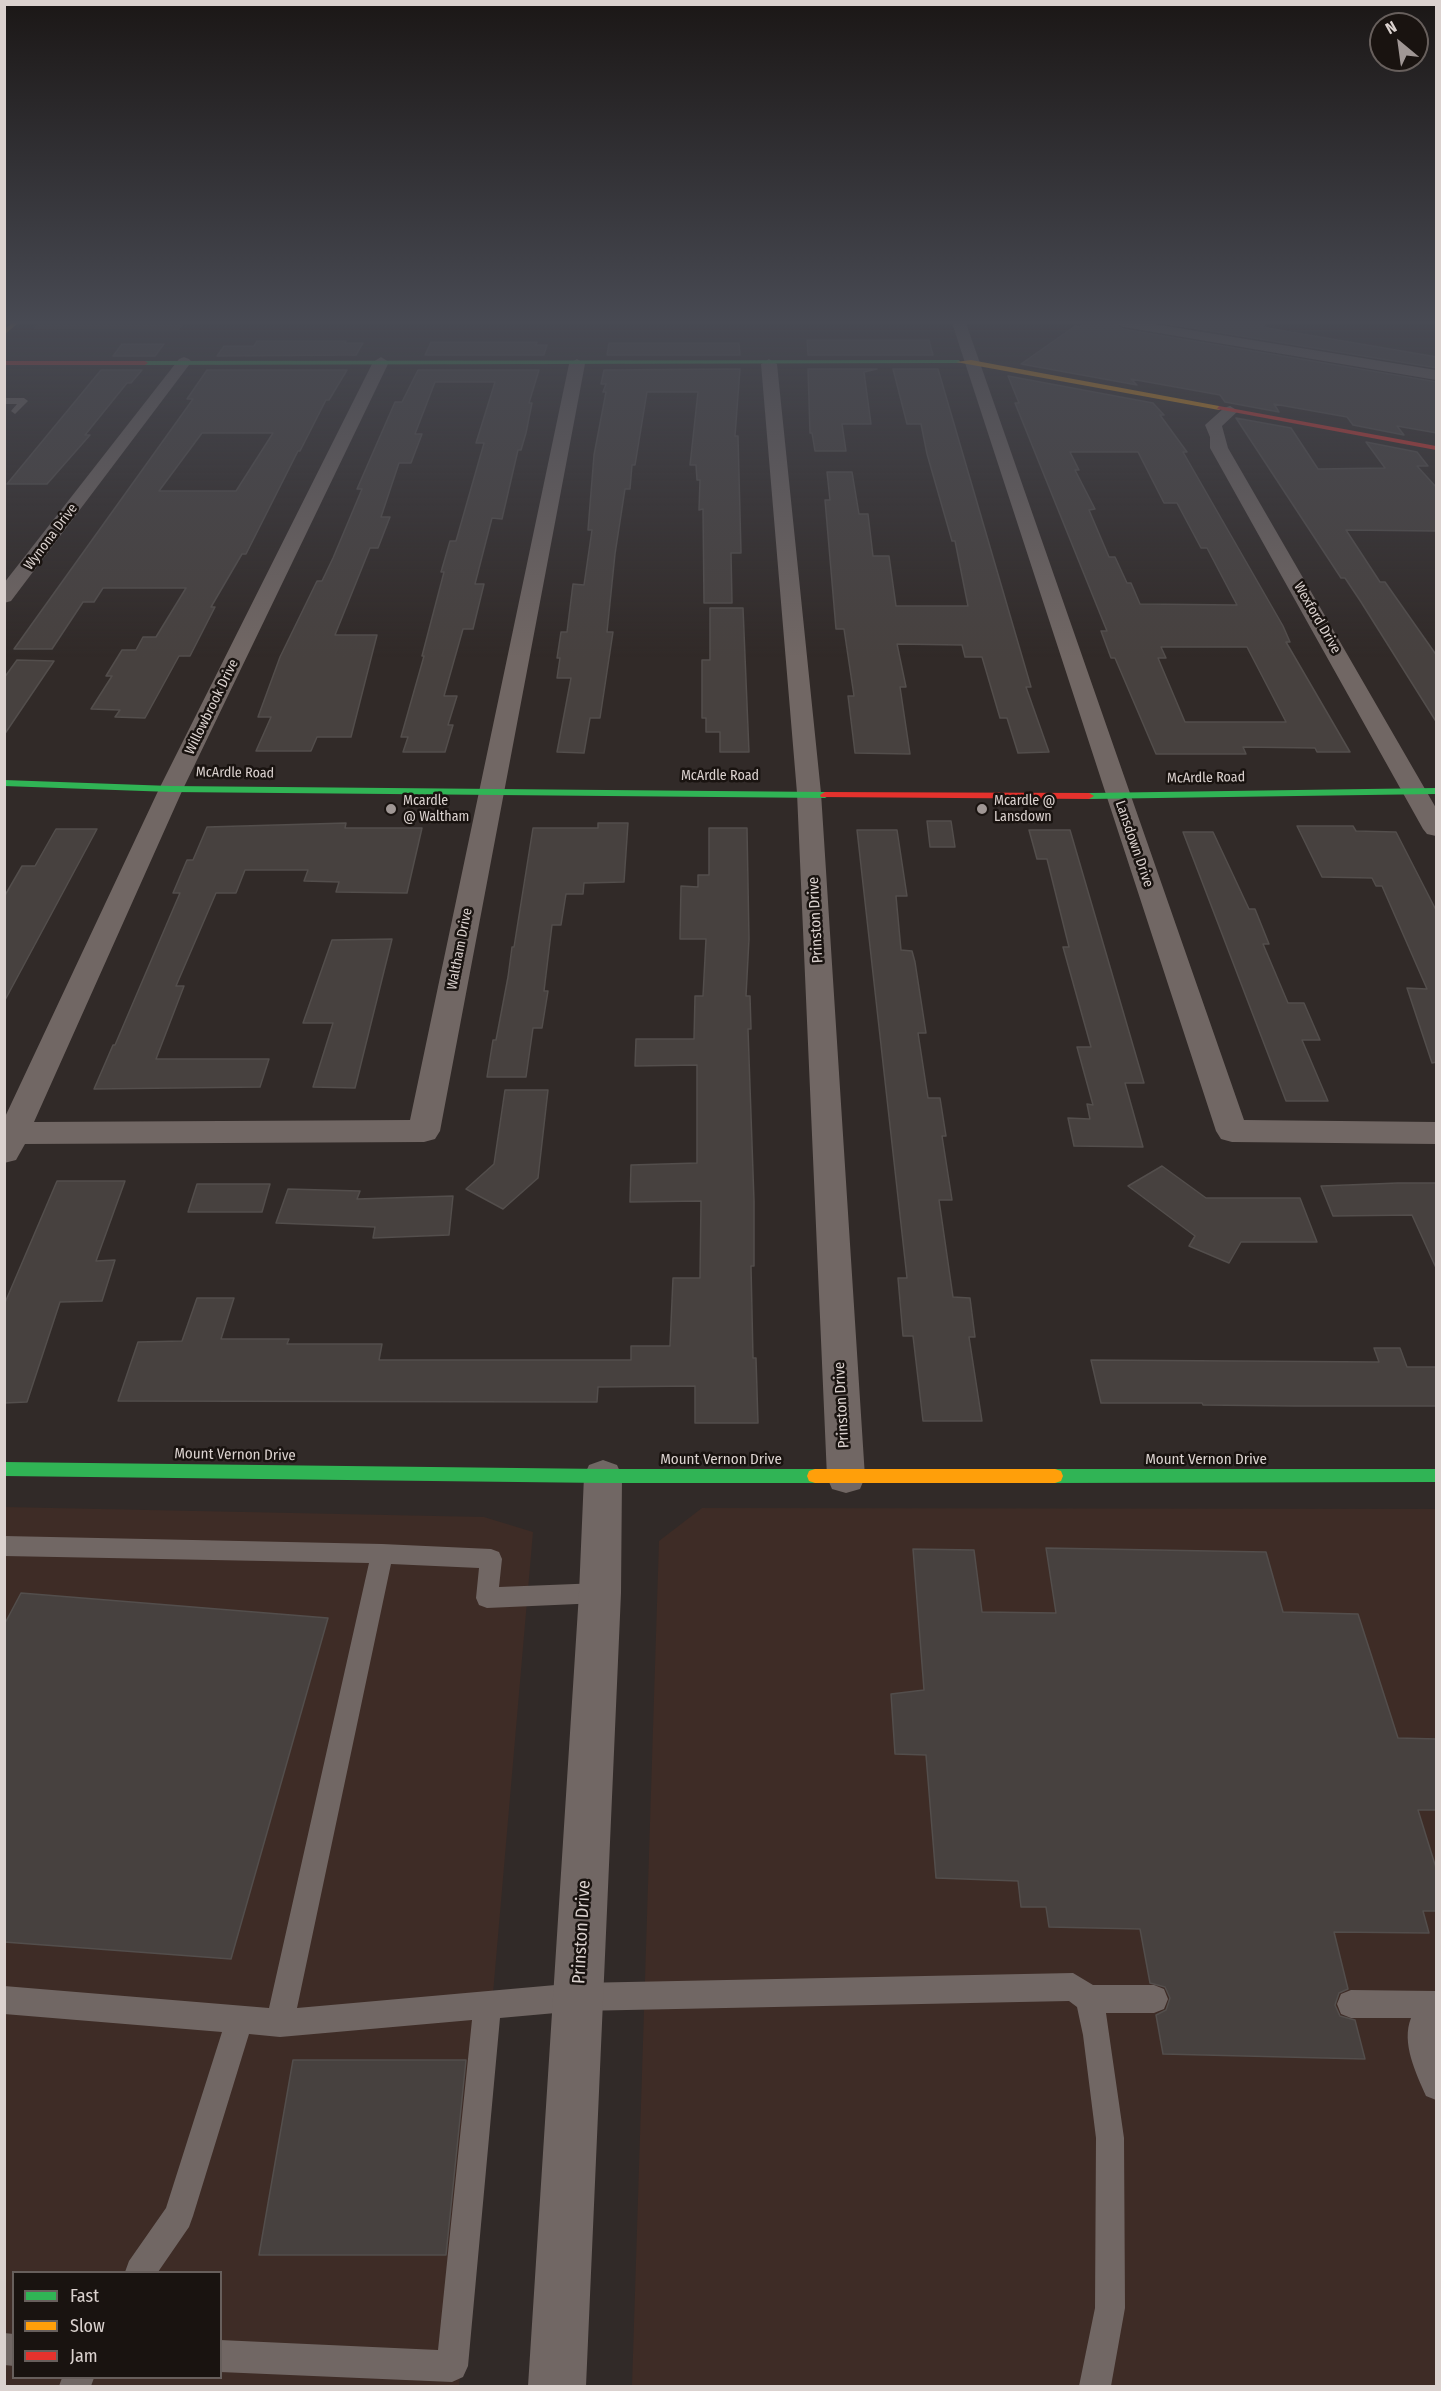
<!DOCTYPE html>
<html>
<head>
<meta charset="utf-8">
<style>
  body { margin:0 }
  #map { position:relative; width:1441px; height:2391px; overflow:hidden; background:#312a28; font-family:"Fira Sans Condensed",sans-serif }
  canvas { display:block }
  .frame { position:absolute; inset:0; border:6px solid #dbd2cf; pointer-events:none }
  .legend { position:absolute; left:12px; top:2271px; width:210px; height:108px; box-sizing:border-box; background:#191310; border:2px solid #675f5c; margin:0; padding:8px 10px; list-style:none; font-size:18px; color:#dbd2cf }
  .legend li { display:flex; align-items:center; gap:12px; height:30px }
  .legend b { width:30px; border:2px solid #675f5c }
  .north { position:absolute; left:1369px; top:12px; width:60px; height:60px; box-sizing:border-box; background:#191310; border:2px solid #675f5c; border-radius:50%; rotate:331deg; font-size:16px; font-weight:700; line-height:24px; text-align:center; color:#dbd2cf }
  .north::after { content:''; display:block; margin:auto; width:21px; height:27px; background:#a09795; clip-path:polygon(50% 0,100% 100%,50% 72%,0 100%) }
</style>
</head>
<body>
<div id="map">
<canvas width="1441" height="2391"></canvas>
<div class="frame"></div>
<ul class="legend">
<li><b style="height:8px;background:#30b455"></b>Fast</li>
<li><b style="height:8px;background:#ff9f0a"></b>Slow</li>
<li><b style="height:8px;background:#e5322d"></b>Jam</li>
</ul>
<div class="north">N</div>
</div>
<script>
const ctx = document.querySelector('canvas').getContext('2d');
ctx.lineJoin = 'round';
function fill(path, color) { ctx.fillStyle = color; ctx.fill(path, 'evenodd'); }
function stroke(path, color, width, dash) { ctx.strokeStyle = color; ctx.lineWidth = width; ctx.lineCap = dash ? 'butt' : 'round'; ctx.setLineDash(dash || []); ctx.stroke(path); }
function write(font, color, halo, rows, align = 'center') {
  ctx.font = font + ' "Fira Sans Condensed",sans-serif'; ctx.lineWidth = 5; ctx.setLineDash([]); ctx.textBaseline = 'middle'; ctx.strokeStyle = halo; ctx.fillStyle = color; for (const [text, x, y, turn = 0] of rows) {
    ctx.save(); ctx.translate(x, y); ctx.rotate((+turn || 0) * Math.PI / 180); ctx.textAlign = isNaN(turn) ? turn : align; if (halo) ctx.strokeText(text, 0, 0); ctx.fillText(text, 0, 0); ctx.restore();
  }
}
const built = new Path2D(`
  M39 323H184L179 330 33 329Z
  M5 1507 484 1517 533 1532 459 2386H5ZM14 2272H220V2378H14Z
  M702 1508 1436 1509V2386H632L659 1541Z`);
const building = new Path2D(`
  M1081 323H1114L1123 329 1437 382V433L1397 426 1404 435 1353 425 1347 417 1274 404 1279 412 1225 402 1220 395 1131 379 1137 385 1021 364 1075 326 1081 327Z
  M1161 323H1267L1262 327 1437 357V368Z
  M807 340H929L933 355H808Z
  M257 341H346L345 343H363L356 355 217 356 224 346H254Z
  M431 342H537L536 345H547L544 355H425Z
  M609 343H739L740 355H607Z
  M122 344H164L155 356H113Z
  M740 369 735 436H738L741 553H731L732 603H704L703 509 699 510 700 480H697L696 465H690L698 392H647L635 465H632L630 489H625L615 554 607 632H613L600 718H590L584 753 557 752 571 678H557L560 658H557L561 632H567L573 584 584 585 592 530H588L594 455 606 392H603L606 384H601L604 370Z
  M808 369H877L864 372 871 424H842L846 451H815L812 433H810Z
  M893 369H938L1031 687H1026L1049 752 1018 753 1007 718H1000L982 657H965L962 645 897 644 906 687H900L910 754 855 753 848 696H854L844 629H836L825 500H830L827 472H852L859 514H868L873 556H889L896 606H968L955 541H952L927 454 921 424H907Z
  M101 370H142L131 383H127L85 435H90L47 484H7Z
  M207 370H347L329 400H326L300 451H298L246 554H242L211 607H215L190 656H179L145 718 115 717 120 710 91 709 112 676H106L122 650H136L143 637H156L186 588H103L94 602H83L52 649H14L193 399H187ZM202 433H273L236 491H159Z
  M418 370H539L529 403H532L526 433 521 450H518L502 519 492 518 475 584H484L473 629H463L444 696H457L448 725H453L445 752H403L408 737H401L424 656H422L444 572H441L450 541H456L484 443H476L495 382H435L415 434H422L411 463H399L381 517H390L378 548H370L335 635H377L351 737H317L311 751H256L271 717H258L280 657 317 581H322L333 558 362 489H357L395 402H402Z
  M1008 376 1153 403 1164 415H1160L1187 452H1183L1283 626 1290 642H1286L1350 752H1317L1315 748 1243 747 1246 754H1156L1115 658H1111L1101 631H1107L1015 403H1019ZM1070 452H1138L1164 503H1177L1201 548H1207L1237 605 1140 604 1131 583H1127L1115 557H1109L1089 510 1095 509 1075 470H1079ZM1161 647H1247L1286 722H1185L1158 658H1166Z
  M1236 418 1291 428 1318 469 1385 468 1366 442 1417 452 1428 466H1417L1437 488V531L1346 530 1380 582H1385L1437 656V723L1361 602 1345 578H1341Z
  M710 608H743L749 752H720V732H706V718H702V660H710Z
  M17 660 54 661 4 735V678Z
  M927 821H951L955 847H930Z
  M346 823 345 828H422L407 893 336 892 339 882 304 881 308 870H245L236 893H216L176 986H184L156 1059H269L260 1087 94 1089 113 1045H115L180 893H173L187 860H193L207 827Z
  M598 823H628L624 882 584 883 583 894H566L561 925H552L544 991H548L542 1028H533L526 1077H487L493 1040H496L508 977 512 947H514L533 828H598Z
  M1297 826H1353L1356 831 1396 832 1437 912V1062L1432 1063 1407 988 1427 989 1382 886H1376L1372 878 1322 877Z
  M709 828H747L749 939 746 996H750L751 1029H748L754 1201V1266H751L753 1358H756L758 1423H695V1386L598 1387 597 1402 118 1401 138 1342 182 1341 197 1298H234L221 1339H289L287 1344H382L379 1360H631V1346H670L673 1278H700L701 1201 630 1202 631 1165 697 1163V1065L635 1066 636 1039H694L695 996H703L706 939H680L681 886 698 887V875H709Z
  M56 829H97L4 1002V897L22 866H35Z
  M857 830H897L907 896H896L901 950 912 951 915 962 926 1033H918L928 1098H940L946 1136H942L952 1200H939L953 1297 970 1298 975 1337H969L982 1421H923L913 1336H903L898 1278H907Z
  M1029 830H1070L1144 1083H1125L1143 1147 1074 1146 1068 1118 1090 1119 1087 1104 1093 1105 1077 1047H1091L1063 947H1069L1047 859H1037Z
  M1183 832H1213L1249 909H1255L1269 944H1263L1288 1003H1304L1320 1040H1302L1328 1101H1286Z
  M392 939 355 1088 313 1087 333 1023H303L332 940Z
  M505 1090H548L538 1178 503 1209 466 1189 494 1164Z
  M1162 1166 1206 1198H1300L1317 1242H1241L1229 1263 1189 1246 1195 1236 1128 1186Z
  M57 1181H125L96 1261 115 1260 102 1301 60 1302 27 1402 4 1403V1305Z
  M1398 1183H1437V1270L1412 1215 1333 1216 1321 1186Z
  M197 1184H270L262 1212H188Z
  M288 1189 360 1191 357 1199 453 1196 449 1235 373 1238 375 1227 276 1223Z
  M1374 1348H1400L1407 1367H1437V1406H1295L1203 1405 1202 1403H1101L1091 1360 1379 1362Z
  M1046 1548 1266 1552 1283 1612 1358 1614 1398 1738 1437 1739V1810H1418L1437 1871V1911H1423L1429 1933 1334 1932 1348 1989 1339 1993 1335 2005 1340 2016 1355 2020 1365 2059 1163 2054 1156 2015 1166 2010 1170 1998 1165 1987 1150 1983 1140 1929 1049 1927 1046 1907H1021L1018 1881 936 1878 926 1755 895 1754 891 1694 924 1690 913 1549 974 1550 982 1612 1056 1613Z
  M21 1593 328 1618 231 1959 4 1942V1625Z
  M293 2060H466L446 2255H259Z`);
const lane = new Path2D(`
  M4 398H24L28 401 15 414 11 411 17 404H4Z
  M4 1536 382 1544 491 1549 499 1552 502 1559 499 1587 600 1583 608 1586 611 1593 608 1600 600 1603 487 1608 479 1605 476 1598 479 1568 391 1564 297 2008 578 1983 1073 1973 1093 1985H1154L1164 1989 1168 1999 1164 2009 1154 2013H1106L1124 2138 1125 2308 1111 2386H1079L1095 2308 1096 2138 1083 2035 1077 2007 1069 2001 578 2011 500 2018 468 2366 463 2377 452 2382 220 2372V2340L438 2350 472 2020 280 2037 249 2034 193 2216 189 2227 158 2272H125L129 2261 166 2208 222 2032 4 2014V1986L269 2008 369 1563 4 1556Z
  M1351 1990 1436 1991V2100L1426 2096C1416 2073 1401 2043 1411 2018H1351L1341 2014 1337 2004 1341 1994Z
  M4 2333 14 2334V2366L4 2365Z
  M62 2378H94L91 2386H59Z`);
const street = new Path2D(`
  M952 323H966L1244 1120 1436 1122V1144L1232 1142 1221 1139 1216 1131Z
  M1116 323H1148L1436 370V380L1123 327Z
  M184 357 189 359 192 362 189 365 11 601 4 603V583L179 359Z
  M381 357 389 362 183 789 34 1122 410 1120 569 364 577 359 585 364 440 1131 435 1139 424 1142 25 1144 16 1160 4 1163V1119L159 789 373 362Z
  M769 359 777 364 821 793 865 1477 860 1489 846 1493 832 1489 827 1477 797 793 761 364Z
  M1230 406 1238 411 1222 426 1228 448 1436 808V836L1427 834 1423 829 1210 448V437L1205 425 1224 408Z
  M603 1460 617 1465 622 1476 621 1593 586 2386H528L579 1593 584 1476 589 1465Z`);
const fast = new Path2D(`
  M959 360 961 363 145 365 142 363 145 361Z
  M4 780 171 786 825 792 830 795 825 798 171 792 4 786Z
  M1436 788V794L1089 799 1084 796 1089 793Z
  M4 1462 603 1469H815L821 1471 823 1476 821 1481 815 1483H603L4 1476Z
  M1055 1469H1436V1482L1055 1483 1049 1481 1047 1476 1049 1471Z`);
const slow = new Path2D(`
  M12 323H18L4 335V329Z
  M971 360 1219 406 1222 408 1219 410 956 362Z
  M815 1469H1055L1061 1471 1063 1476 1061 1481 1055 1483H815L809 1481 807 1476 809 1471Z`);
const jam = new Path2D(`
  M4 361H145L148 363 145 365H4Z
  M1219 406 1436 446V450L1217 409Z
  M825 792 1089 793 1094 796 1089 799 821 797 820 795Z`);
const markers = [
  [391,809,6,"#a09795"],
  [982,809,6,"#a09795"]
];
const farStreetnames = [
  ["Wynona Drive",51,537,-53],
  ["Wexford Drive",1317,618,60],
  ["Willowbrook Drive",212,707,-64],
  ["McArdle Road",235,773,1],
  ["McArdle Road",720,776],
  ["McArdle Road",1206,778,-1],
  ["Lansdown Drive",1134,844,71],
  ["Waltham Drive",460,949,-79]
];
const farPoinames = [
  ["Mcardle",403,801],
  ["@ Waltham",403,817],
  ["Mcardle @",994,801],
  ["Lansdown",994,817]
];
const streetNames = [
  ["Prinston Drive",816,920,-93],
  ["Prinston Drive",842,1405,-93],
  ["Mount Vernon Drive",235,1455,1],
  ["Mount Vernon Drive",721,1460],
  ["Mount Vernon Drive",1206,1460]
];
const nearStreetnames = [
  ["Prinston Drive",582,1932,-87]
];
fill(built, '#3e2c26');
fill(building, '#47413f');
stroke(building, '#534e4c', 1.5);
fill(lane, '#716764');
fill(street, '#716764');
fill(fast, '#30b455');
fill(slow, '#ff9f0a');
fill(jam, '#e5322d');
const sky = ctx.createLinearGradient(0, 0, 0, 658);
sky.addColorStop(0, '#1b1716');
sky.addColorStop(0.49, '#484a53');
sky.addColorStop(1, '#484a5300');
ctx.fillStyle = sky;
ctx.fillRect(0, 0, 1441, 658);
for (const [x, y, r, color] of markers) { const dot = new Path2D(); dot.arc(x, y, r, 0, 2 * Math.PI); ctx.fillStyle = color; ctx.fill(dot); stroke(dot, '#191310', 2); }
write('14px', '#dbd2cf', '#191310', farStreetnames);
write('14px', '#dbd2cf', '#191310', farPoinames, 'left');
write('15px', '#dbd2cf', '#191310', streetNames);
write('18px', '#dbd2cf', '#191310', nearStreetnames);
</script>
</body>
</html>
